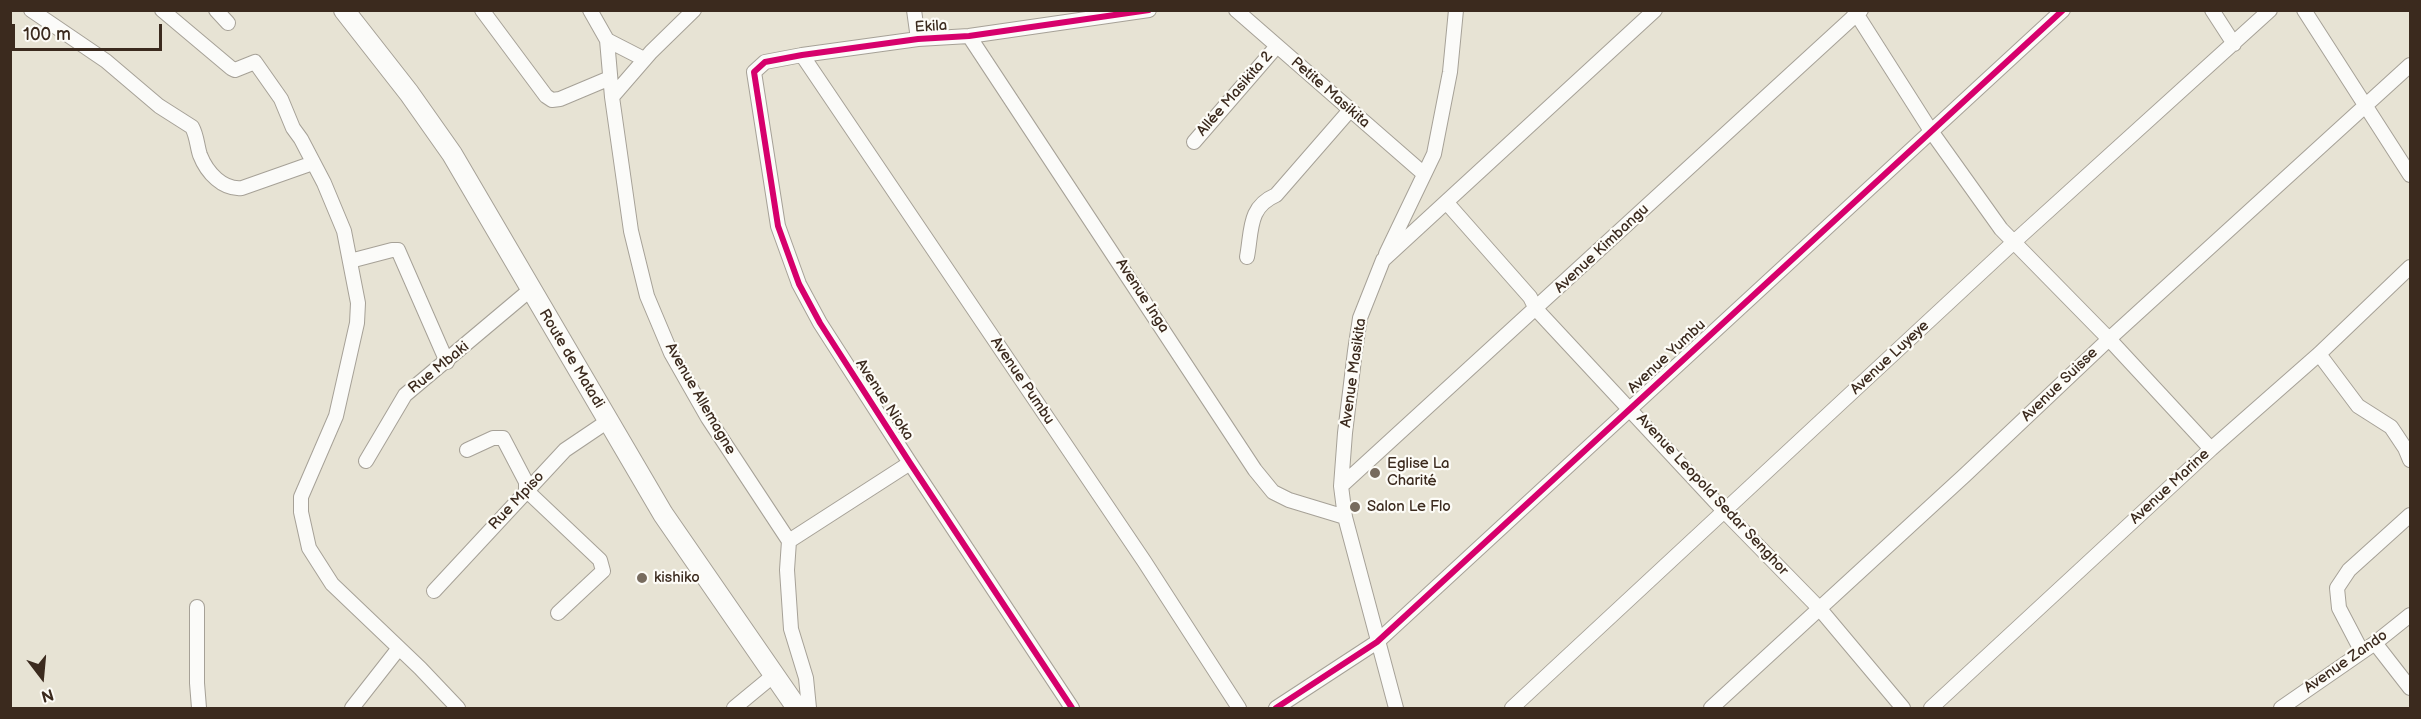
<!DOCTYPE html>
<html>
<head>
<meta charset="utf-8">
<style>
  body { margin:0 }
  #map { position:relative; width:2421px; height:719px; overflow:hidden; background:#e7e3d4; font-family:"Balsamiq Sans",sans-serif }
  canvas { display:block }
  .frame { position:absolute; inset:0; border:12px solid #3b2a1e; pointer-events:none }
  .north { position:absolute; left:12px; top:647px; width:60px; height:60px; -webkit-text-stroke:4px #fdfcf7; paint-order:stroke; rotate:164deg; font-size:16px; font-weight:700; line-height:24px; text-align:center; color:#3b2a1e }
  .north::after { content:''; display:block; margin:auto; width:21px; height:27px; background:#3b2a1e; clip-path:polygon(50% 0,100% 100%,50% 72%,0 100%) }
  .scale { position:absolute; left:12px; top:24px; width:150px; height:27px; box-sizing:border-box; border:3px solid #3b2a1e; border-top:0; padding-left:8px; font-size:18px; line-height:21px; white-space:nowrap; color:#3b2a1e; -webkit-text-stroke:4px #fdfcf7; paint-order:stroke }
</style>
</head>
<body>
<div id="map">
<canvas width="2421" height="719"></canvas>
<div class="frame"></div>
<div class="north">N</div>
<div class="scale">100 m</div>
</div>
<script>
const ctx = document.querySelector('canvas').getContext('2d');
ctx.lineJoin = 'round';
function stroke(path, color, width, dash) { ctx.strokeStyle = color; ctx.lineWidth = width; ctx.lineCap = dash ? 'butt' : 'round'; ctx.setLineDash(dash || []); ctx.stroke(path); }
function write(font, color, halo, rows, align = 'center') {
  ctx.font = font + ' "Balsamiq Sans",sans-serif'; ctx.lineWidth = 4.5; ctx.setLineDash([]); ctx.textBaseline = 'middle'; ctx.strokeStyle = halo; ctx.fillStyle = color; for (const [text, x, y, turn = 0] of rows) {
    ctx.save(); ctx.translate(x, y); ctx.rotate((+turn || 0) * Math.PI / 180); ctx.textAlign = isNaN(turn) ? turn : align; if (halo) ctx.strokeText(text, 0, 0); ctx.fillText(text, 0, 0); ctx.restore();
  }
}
const minor = new Path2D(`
  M31 10 106 61 159 106 192 127C197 136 197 146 200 155 207 173 223 190 242 188L313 163
  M162 10 231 68 235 70 255 62 281 99 293 128 301 139 324 183 344 231 358 303 357 323 336 416 301 497V512L309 548 332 584 420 668 458 708
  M216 10 228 23
  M482 10 546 96 552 100 560 99 610 78
  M590 10 607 40 612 97 631 231 647 296 671 353 708 418 789 541 787 570 791 629 806 678 809 708
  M914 10 918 39
  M1236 10 1424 174
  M1854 10 1931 131 2001 229 2109 339 2211 449
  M2212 10 2234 44
  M2304 10 2410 175
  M969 36 1255 470 1273 492 1289 500 1345 517
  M607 40 644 59
  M802 55 1144 561 1239 708
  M612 97 651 52 694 10
  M1194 142 1277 46
  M1447 203 1530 297 1536 309 1725 512 1819 608 1903 708
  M1386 254 1434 154 1450 72 1456 10
  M1247 257C1252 230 1248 207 1276 195L1350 110
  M350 261 392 250H398L447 362
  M2319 354 2358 406 2391 427 2405 448 2410 460
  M467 450 493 438H503L526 482V490L600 560 603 571 558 613
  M366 461 405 395 530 290
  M1341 486 1861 10
  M789 541 910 463
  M434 591 565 450 608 421
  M197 607V683L199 708
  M2375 643 2410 688
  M2362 652 2339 608 2337 588 2349 570 2410 515
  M352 708 399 648
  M734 708 774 675
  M1072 708 910 463 820 323 799 284 778 226 754 72 765 62 802 55 918 39 969 36 1149 10
  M1276 708 1377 642 2063 10
  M1396 708 1345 517 1341 486 1345 433 1355 351 1360 318 1383 260 1655 10
  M1512 708 2015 241 2270 10
  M1711 708 1965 475 2109 339 2410 65
  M1931 708 2211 449 2319 354 2410 267
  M2281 708 2375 643 2410 615`);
const highway = new Path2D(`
  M344 10 409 93 452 154 663 514 797 708`);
const cycleway = new Path2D(`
  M1072 708 910 463 820 323 799 284 778 226 754 72 765 62 802 55 918 39 969 36 1149 10
  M1276 708 1377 642 2063 10`);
const markers = [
  [1375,473,6,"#776b5e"],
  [1355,507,6,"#776b5e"],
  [642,578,6,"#776b5e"]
];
const streetNames = [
  ["Ekila",931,27,-4],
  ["Petite Masikita",1330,93,41],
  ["Allée Masikita 2",1235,94,-49],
  ["Avenue Kimbangu",1602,249,-43],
  ["Avenue Inga",1142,296,57],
  ["Avenue Yumbu",1667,357,-43],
  ["Avenue Luyeye",1890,358,-43],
  ["Route de Matadi",571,359,59],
  ["Rue Mbaki",439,368,-39],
  ["Avenue Masikita",1354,373,-82],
  ["Avenue Pumbu",1022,381,56],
  ["Avenue Suisse",2060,385,-44],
  ["Avenue Allemagne",700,399,60],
  ["Avenue Nioka",884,400,57],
  ["Avenue Marine",2170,487,-43],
  ["Avenue Leopold Sedar Senghor",1712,495,47],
  ["Rue Mpiso",517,501,-47],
  ["Avenue Zando",2346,662,-35]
];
const poiNames = [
  ["Eglise La",1387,464],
  ["Charité",1387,481],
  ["Salon Le Flo",1367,507],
  ["kishiko",654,578]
];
stroke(minor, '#a6a197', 16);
stroke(highway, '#a6a197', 22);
stroke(minor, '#fbfbf9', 14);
stroke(highway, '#fbfbf9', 20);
stroke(cycleway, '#d6006c', 6);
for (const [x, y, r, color] of markers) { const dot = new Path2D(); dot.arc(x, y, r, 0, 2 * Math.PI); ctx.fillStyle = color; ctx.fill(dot); stroke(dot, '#fdfcf7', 2); }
write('15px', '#3b2a1e', '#fdfcf7', streetNames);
write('15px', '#3b2a1e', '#fdfcf7', poiNames, 'left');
</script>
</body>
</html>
